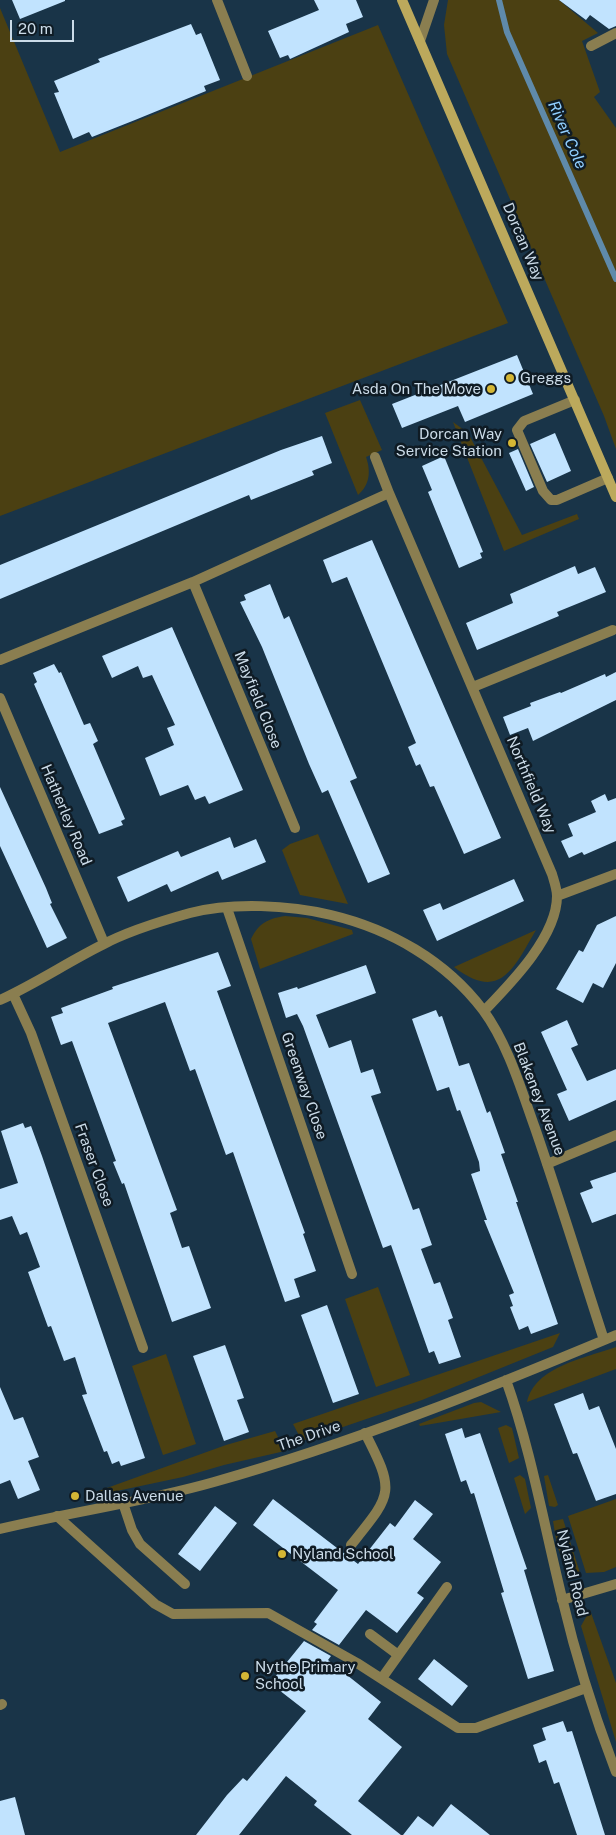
<!DOCTYPE html>
<html>
<head>
<meta charset="utf-8">
<style>
  body { margin:0 }
  #map { position:relative; width:616px; height:1835px; overflow:hidden; background:#193448; font-family:"Public Sans",sans-serif }
  canvas { display:block }
  .scale { position:absolute; left:10px; top:20px; width:64px; height:22px; box-sizing:border-box; border:2px solid #cbdbe8; border-top:0; padding-left:6px; font-size:15px; line-height:18px; white-space:nowrap; color:#cbdbe8; -webkit-text-stroke:4px #0f1b24; paint-order:stroke }
</style>
</head>
<body>
<div id="map">
<canvas width="616" height="1835"></canvas>
<div class="scale">20 m</div>
</div>
<script>
const ctx = document.querySelector('canvas').getContext('2d');
ctx.lineJoin = 'round';
function fill(path, color) { ctx.fillStyle = color; ctx.fill(path, 'evenodd'); }
function stroke(path, color, width, dash) { ctx.strokeStyle = color; ctx.lineWidth = width; ctx.lineCap = dash ? 'butt' : 'round'; ctx.setLineDash(dash || []); ctx.stroke(path); }
function write(font, color, halo, rows, align = 'center') {
  ctx.font = font + ' "Public Sans",sans-serif'; ctx.lineWidth = 5; ctx.setLineDash([]); ctx.textBaseline = 'middle'; ctx.strokeStyle = halo; ctx.fillStyle = color; for (const [text, x, y, turn = 0] of rows) {
    ctx.save(); ctx.translate(x, y); ctx.rotate((+turn || 0) * Math.PI / 180); ctx.textAlign = isNaN(turn) ? turn : align; if (halo) ctx.strokeText(text, 0, 0); ctx.fillText(text, 0, 0); ctx.restore();
  }
}
const green = new Path2D(`
  M448 0H559L598 33 582 41 600 92 594 97 616 128V449L604 416 447 54 444 25Z
  M0 8 60 152 378 25 508 323 0 516Z
  M360 400 382 450 366 457C371 471 370 485 358 495L325 413Z
  M453 422 468 433 522 535 577 514 579 519 504 551Z
  M318 834 348 904 300 895 282 850 290 844Z
  M285 916 307 918 352 930 353 934 260 969 251 939C259 923 267 919 285 916Z
  M536 930C514 967 501 1003 454 967Z
  M378 1287 410 1375 376 1387 345 1299Z
  M560 1333 553 1347 422 1400 302 1441 293 1424Z
  M616 1347V1369L527 1402C535 1366 586 1358 616 1347Z
  M166 1354 196 1444 163 1455 132 1366Z
  M481 1402 501 1412 420 1426 419 1424 474 1403Z
  M506 1425 512 1428 519 1458 509 1463 498 1428Z
  M275 1431 285 1451 224 1465 183 1477 98 1495 93 1493 226 1445Z
  M520 1475 525 1479 531 1508 525 1514 514 1478Z
  M548 1475 558 1505 555 1507 549 1506 544 1476Z
  M616 1499V1567L604 1572 586 1573 568 1516Z
  M563 1519 581 1576C558 1565 557 1544 553 1521Z
  M590 1610 616 1683V1742L581 1626Z`);
const stream = new Path2D(`
  M499 0 507 32 616 279`);
const building = new Path2D(`
  M12 0H65V1L20 19Z
  M314 0H356L363 17 346 24 349 32 290 59 288 55 280 58 268 31 319 10Z
  M559 0H616V26L609 29 590 15 586 20Z
  M191 24 196 35 201 33 220 80 204 86 206 91 135 120 92 137 89 132 73 139 54 93 59 92 54 81 100 62 98 59Z
  M517 355 533 394 465 422 458 406 402 428 392 404Z
  M555 433 571 471 547 482 530 444Z
  M322 436 332 463 312 471 314 475 251 500 249 495 0 599V565L281 450Z
  M518 449 534 487 526 491 509 453Z
  M444 456 483 552 480 553 482 558 459 568 428 492 432 490 422 466Z
  M372 540 501 838 464 854 434 786 430 787 420 764 416 766 408 747 416 743 347 577 332 583 323 560Z
  M575 566 578 574 595 567 606 592 557 612 559 616 477 650 466 623 513 603 510 594Z
  M270 584 284 619 289 616 357 778 350 781 390 874 368 883 328 790 322 793 309 764 262 647 240 602 246 600 244 595Z
  M172 627 243 790 209 804 205 796 195 800 188 785 160 796 145 758 174 745 167 728 175 725 152 675 143 678 138 666 112 678 102 656Z
  M54 664 59 673 61 672 84 725 90 723 98 741 93 744 125 819 121 821 123 825 99 834 34 684 37 682 33 673Z
  M616 672V700L533 741 528 728 510 735 503 717 531 706 530 703 560 692 561 693 605 674 606 677Z
  M0 787 46 888 52 903 50 904 67 938 47 948 0 846Z
  M605 794 608 801 616 798V841L584 855 582 852 569 858 561 841 573 836 568 824 596 812 591 801Z
  M230 837 234 848 256 839 266 862 222 880 218 871 171 892 167 884 128 902 117 877 178 851 181 857Z
  M514 879 524 901 437 941 423 910 440 903 443 910Z
  M616 916V963L603 988 593 983 583 1003 556 989 579 950 583 952 597 925Z
  M218 952 231 986 217 991 305 1233 303 1234 316 1271 294 1279 300 1297 285 1302 233 1152 226 1155 195 1069 190 1071 165 1002 108 1023 177 1210 170 1213 182 1248 189 1246 211 1308 172 1322 124 1183 122 1184 113 1162 116 1161 72 1041 61 1045 51 1017 63 1013 61 1008 113 989 112 987Z
  M366 965 376 993 316 1015 329 1048 351 1040 361 1073 373 1069 381 1093 371 1096 413 1210 419 1208 432 1245 421 1249 434 1284 440 1282 453 1318 448 1320 461 1357 439 1364 434 1351 429 1353 391 1245 383 1248 303 1026 297 1014 286 1018 278 993 297 987 298 989Z
  M436 1010 439 1017 442 1016 459 1066 469 1063 487 1113 490 1111 505 1153 501 1154 518 1202H516L558 1324 531 1334 528 1326 519 1330 510 1307 513 1306 509 1295 514 1293 484 1220H487L471 1174 480 1171 479 1162 460 1110 457 1111 449 1087 437 1091 412 1019Z
  M567 1020 578 1045 571 1048 587 1081 616 1069V1100L569 1121 557 1094 567 1090 541 1032Z
  M23 1123 25 1128 31 1126 42 1156 145 1458 121 1466 119 1461 112 1464 107 1451 104 1452 82 1395 87 1394 75 1357 64 1361 51 1326 48 1327 28 1272 40 1267 27 1232 20 1235 12 1216 0 1220V1189L18 1183 1 1131Z
  M616 1172V1214L592 1223 580 1193 593 1188 590 1181Z
  M327 1305 359 1394 333 1403 301 1315Z
  M225 1345 244 1398 237 1400 249 1432 224 1441 193 1356Z
  M0 1387 14 1420 23 1417 39 1457 28 1461 40 1490 18 1499 10 1480 0 1484Z
  M583 1393 589 1410 599 1406 616 1449V1494L596 1501 577 1453 573 1454 554 1404Z
  M462 1428 465 1438 480 1433 527 1569 524 1570 554 1671 528 1679 501 1593 504 1592 474 1493 471 1494 466 1480 461 1482 445 1434Z
  M273 1499 358 1564 390 1523 395 1527 415 1500 433 1514 413 1539 441 1562 417 1593 424 1598 397 1633 366 1610 339 1645 312 1630 317 1624 314 1622 338 1590 253 1525Z
  M215 1506 237 1523 200 1571 178 1554Z
  M304 1641 331 1656 328 1660 381 1702 368 1719 402 1747 358 1801 401 1835H352L314 1805 317 1801 286 1776 239 1835H196L227 1795 243 1778 247 1781 306 1711 270 1683Z
  M434 1659 468 1686 452 1706 418 1679Z
  M563 1721 567 1732 572 1731 605 1835H577L559 1782 554 1784 546 1760 539 1763 533 1745 546 1740 542 1728Z
  M15 1797 25 1835H0V1801Z
  M451 1804 490 1835H403L418 1816 433 1827Z`);
const lane = new Path2D(`
  M420 41 434 0
  M591 46 616 33
  M575 400 524 421 517 430 543 491 551 500H557L608 478
  M123 1503 132 1530 140 1544 185 1584
  M57 1516 155 1604 173 1614 268 1613 357 1663 458 1728H476L586 1688
  M351 1545C392 1494 396 1493 365 1433
  M370 1634 397 1654
  M382 1678 447 1587`);
const street = new Path2D(`
  M217 0 247 76
  M375 457 389 493
  M193 582 295 828
  M0 660 193 582 389 493 552 874C554 881 557 889 557 896 557 937 510 984 484 1011
  M473 687 613 630
  M0 698 104 943
  M557 896 616 874
  M227 908 352 1274
  M13 994 31 1033 143 1348
  M0 1000C35 984 68 962 102 945 128 931 161 921 190 913 232 902 290 905 331 915 390 929 446 961 483 1010 508 1044 521 1089 535 1128 559 1198 581 1269 604 1340
  M547 1164 616 1135
  M506 1380C531 1450 544 1525 562 1598 576 1657 594 1715 616 1772
  M0 1529C71 1512 144 1502 214 1482 352 1443 485 1390 616 1335
  M562 1600 616 1584
  M0 1705 2 1704`);
const secondary = new Path2D(`
  M402 0 616 497`);
const markers = [
  [510,378,5,"#d4b635"],
  [491,389,5,"#d4b635"],
  [512,443,5,"#d4b635"],
  [75,1496,5,"#d4b635"],
  [282,1554,5,"#d4b635"],
  [245,1676,5,"#d4b635"]
];
const streetNames = [
  ["Dorcan Way",523,242,67],
  ["Mayfield Close",258,700,68],
  ["Northfield Way",531,785,67],
  ["Hatherley Road",66,815,67],
  ["Greenway Close",304,1086,71],
  ["Blakeney Avenue",539,1099,69],
  ["Fraser Close",94,1165,70],
  ["The Drive",309,1436,-19],
  ["Nyland Road",572,1573,76]
];
const poiNames = [
  ["Greggs",520,378],
  ["Asda On The Move",481,389,"right"],
  ["Dorcan Way",502,434,"right"],
  ["Service Station",502,451,"right"],
  ["Dallas Avenue",85,1496],
  ["Nyland School",292,1554],
  ["Nythe Primary",255,1667],
  ["School",255,1684]
];
const waterNames = [
  ["River Cole",567,135,66]
];
fill(green, '#4b4012');
stroke(stream, '#5f8aaa', 6);
fill(building, '#c1e3fe');
stroke(lane, '#8a7e50', 10);
stroke(street, '#8a7e50', 10);
stroke(secondary, '#bca95c', 10);
for (const [x, y, r, color] of markers) { const dot = new Path2D(); dot.arc(x, y, r, 0, 2 * Math.PI); ctx.fillStyle = color; ctx.fill(dot); stroke(dot, '#0f1b24', 2); }
write('15px', '#cbdbe8', '#0f1b24', streetNames);
write('15px', '#cbdbe8', '#0f1b24', poiNames, 'left');
write('italic 16px', '#90cefe', '#0f1b24', waterNames);
</script>
</body>
</html>
